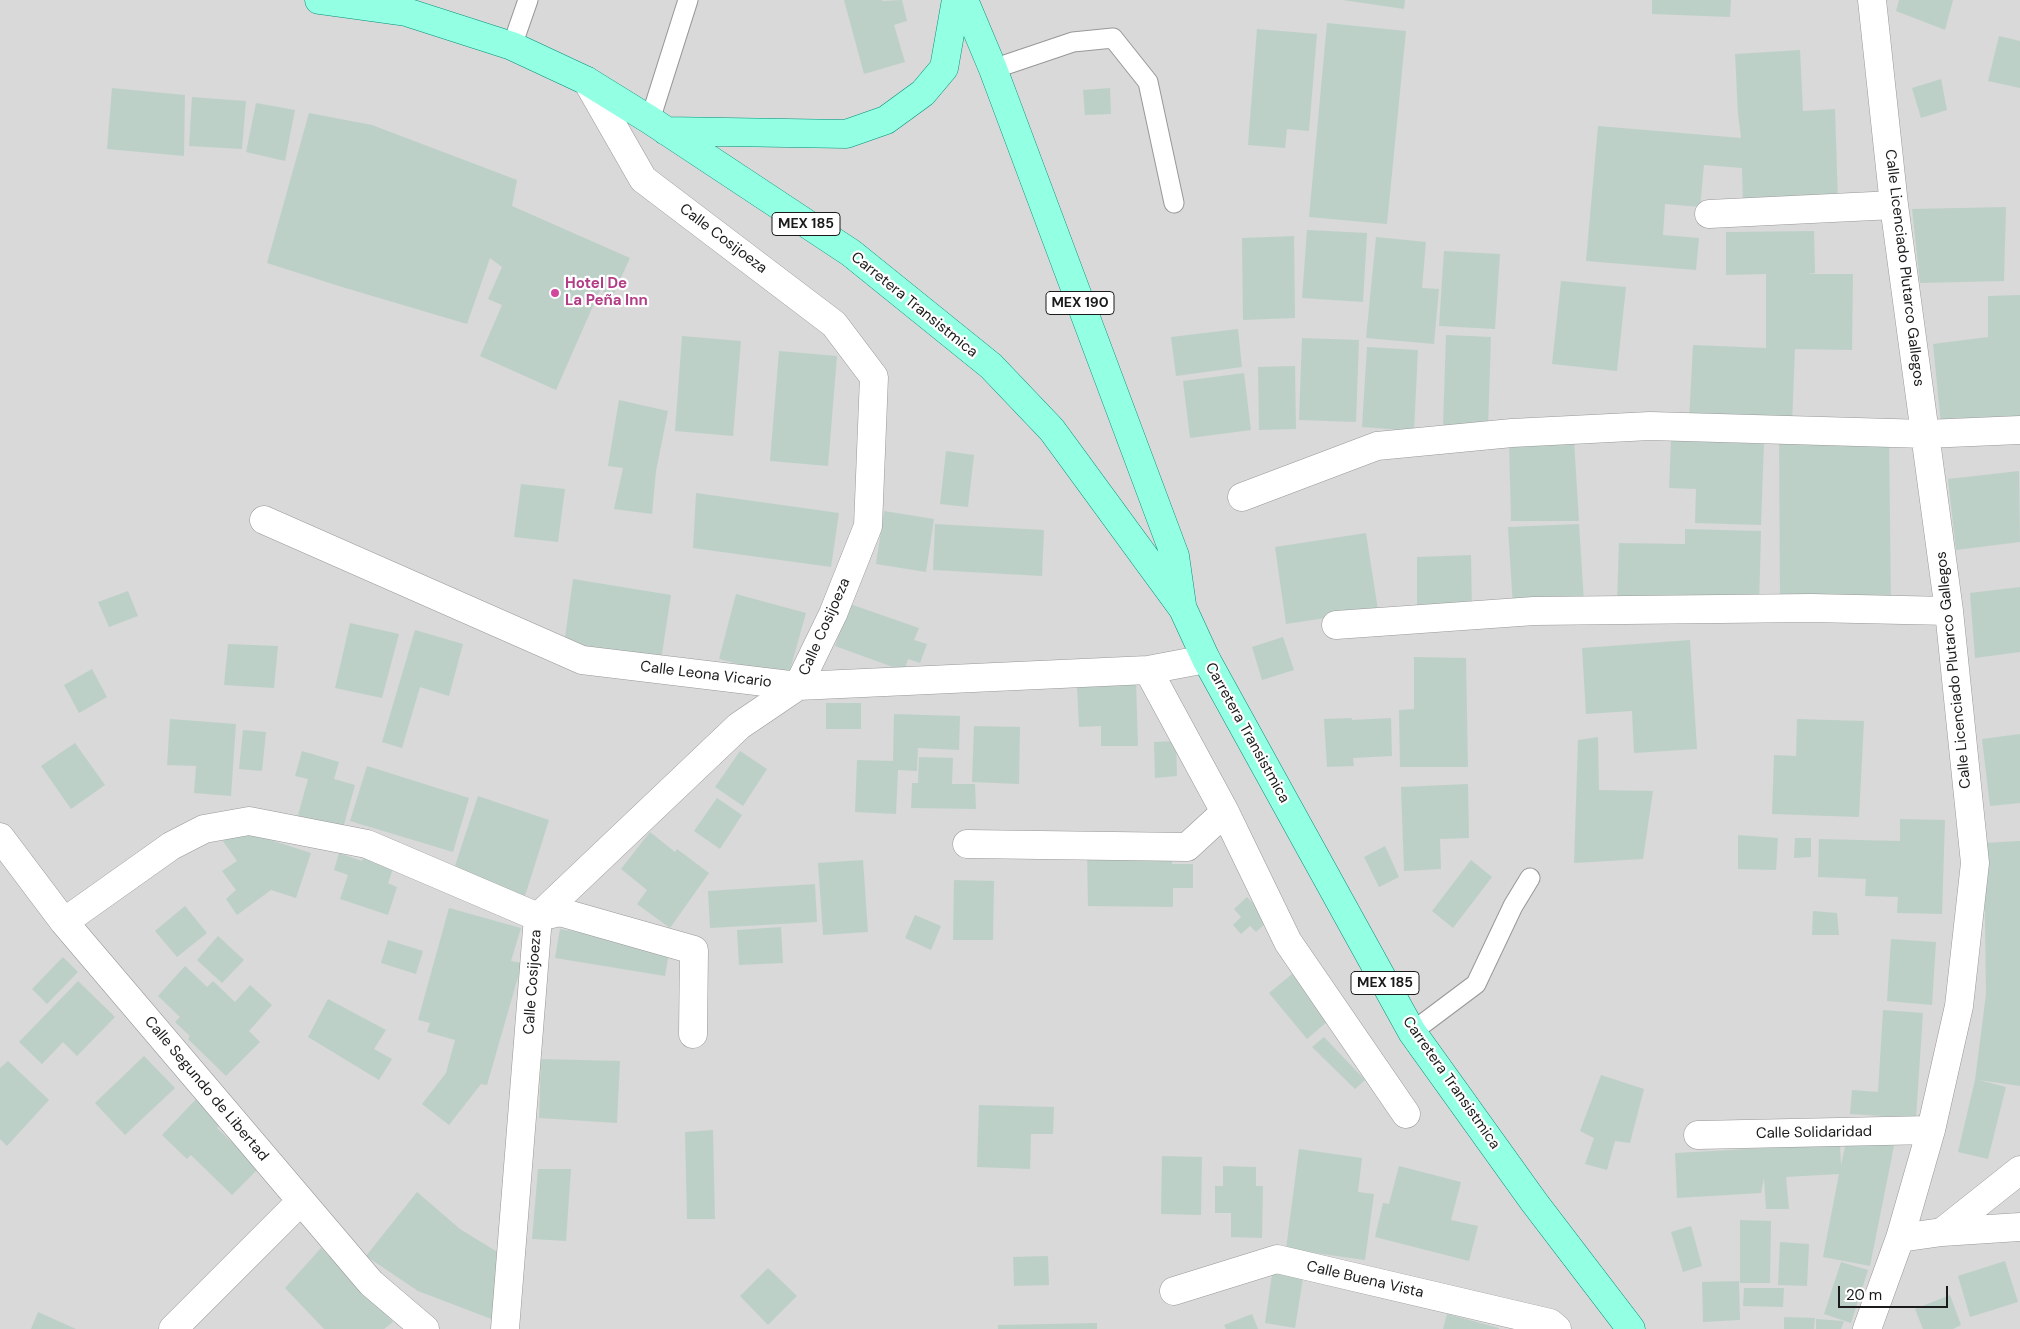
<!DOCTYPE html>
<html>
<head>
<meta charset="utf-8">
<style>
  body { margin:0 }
  #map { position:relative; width:2020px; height:1329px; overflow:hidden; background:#e0edeb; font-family:"DM Sans",sans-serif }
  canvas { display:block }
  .scale { position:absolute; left:1838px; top:1286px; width:110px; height:22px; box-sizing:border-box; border:2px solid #1b1b1b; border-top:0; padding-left:6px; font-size:15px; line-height:18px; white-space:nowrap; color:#1b1b1b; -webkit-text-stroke:4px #fff; paint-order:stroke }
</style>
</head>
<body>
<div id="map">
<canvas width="2020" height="1329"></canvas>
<div class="scale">20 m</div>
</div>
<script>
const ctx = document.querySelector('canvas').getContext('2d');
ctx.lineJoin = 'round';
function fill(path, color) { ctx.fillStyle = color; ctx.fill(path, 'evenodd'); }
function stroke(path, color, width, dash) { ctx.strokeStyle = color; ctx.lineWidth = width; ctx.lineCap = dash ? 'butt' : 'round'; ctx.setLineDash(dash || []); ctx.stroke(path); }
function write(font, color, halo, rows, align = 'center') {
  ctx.font = font + ' "DM Sans",sans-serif'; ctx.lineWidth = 4.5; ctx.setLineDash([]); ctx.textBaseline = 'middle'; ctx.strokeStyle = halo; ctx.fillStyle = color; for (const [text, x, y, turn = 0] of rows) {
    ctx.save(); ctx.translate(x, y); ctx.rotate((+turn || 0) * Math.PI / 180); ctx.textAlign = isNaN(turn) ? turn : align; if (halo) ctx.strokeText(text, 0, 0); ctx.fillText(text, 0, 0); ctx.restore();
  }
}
const residential = new Path2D(`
  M0 0H2020V1329H0Z`);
const building = new Path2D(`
  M844 0H882V1L902 0 907 21 894 25 905 62 864 74Z
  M1343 0H1405L1404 9Z
  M1652 0H1731L1730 17 1652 14Z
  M1899 0H1953L1945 30 1896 11Z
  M1327 23 1406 31 1387 224 1309 217Z
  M1257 29 1317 34 1309 131 1287 129 1285 148 1248 145Z
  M1999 36 2020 41V88L1988 81Z
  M1800 50 1803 111 1835 109 1838 201 1743 204 1742 168 1704 165 1700 207 1665 204 1663 235 1699 238 1696 270 1586 261 1598 126 1741 138 1738 114 1735 54Z
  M1941 79 1947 110 1921 118 1912 88Z
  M112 88 185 95 184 156 107 149Z
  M1110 88 1111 114 1085 115 1083 90Z
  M192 97 246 101 242 149 189 146Z
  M256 103 295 110 285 161 246 152Z
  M309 113 372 125 517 180 512 206 630 258 613 295 600 290 556 390 480 356 502 305 488 299 502 267 490 258 467 324 342 287 267 263Z
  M2006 207 2004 281 1920 283 1912 209Z
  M1307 230 1367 233 1363 302 1302 298Z
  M1814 231 1815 273 1808 274H1853L1852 350 1795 349 1792 425 1689 421 1693 345 1766 348V274L1726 275V232Z
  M1294 236 1295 318 1243 320 1242 238Z
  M1376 237 1426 242 1422 288 1439 289 1434 344 1366 338Z
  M1444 251 1500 254 1495 329 1439 326Z
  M1561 281 1626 287 1617 371 1552 364Z
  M2020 295V427L1941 425 1933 344 1988 337V296Z
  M1238 329 1242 367 1176 376 1171 337Z
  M1446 335 1491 337 1488 428 1443 426Z
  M682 336 741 341 733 436 675 431Z
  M1302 338 1359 340 1356 422 1299 420Z
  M1367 347 1418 350 1414 431 1362 427Z
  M779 351 837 356 828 466 770 461Z
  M1295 366 1296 429 1259 430 1258 367Z
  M1244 373 1251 430 1190 438 1183 381Z
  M619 400 668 411 656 471 652 514 614 509 623 468 608 466Z
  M1889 435 1891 604 1780 605 1779 436Z
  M1574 440 1579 521H1511L1509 445Z
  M1671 440 1764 444 1761 525 1695 523 1696 489 1669 488Z
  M946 451 974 455 968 507 940 504Z
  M2019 471 2020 542 1956 550 1948 479Z
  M521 484 565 489 558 542 514 537Z
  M696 493 839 513 831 567 693 548Z
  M884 511 934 519 926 572 876 564Z
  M935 524 1044 530 1042 576 933 570Z
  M1579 524 1584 602 1513 608 1508 527Z
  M1685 529 1761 531 1759 606 1617 603 1619 543 1685 544Z
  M1366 533 1378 610 1286 624 1275 547Z
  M1471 555 1472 613 1417 614V557Z
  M573 579 671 595 661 660 564 645Z
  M2020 587V652L1975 658 1970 593Z
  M128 591 138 616 109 627 98 602Z
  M736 594 806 613 788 677 719 659Z
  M850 604 919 628 914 640 927 644 920 663 908 659 904 671 835 646Z
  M350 623 399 634 382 698 335 688Z
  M415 630 463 644 449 696 420 687 402 748 382 742Z
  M1283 637 1294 670 1262 680 1252 647Z
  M1690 640 1697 749 1634 753 1632 711 1586 714 1582 648Z
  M228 644 278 646 274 688 224 685Z
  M1414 657 1466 658 1468 767H1400L1399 710 1414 709Z
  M92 669 107 697 79 713 64 685Z
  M1136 681 1138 746H1101V726L1079 727 1077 687Z
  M826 703H861V729H826Z
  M894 714 960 716 959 750 918 748 917 771 898 770 896 814 855 812 857 760 893 761Z
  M1352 718V720L1391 718 1392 756 1353 758 1354 766 1327 767 1324 719Z
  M170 719 236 724 231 796 194 793 196 766 167 765Z
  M1797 719 1864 721 1859 817 1772 814 1774 755 1796 756Z
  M974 726 1020 727 1019 784 972 782Z
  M243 730 266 732 262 771 239 769Z
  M2020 734V803L1990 806 1982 739Z
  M1598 737 1599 790 1653 791 1643 859 1574 863 1578 740Z
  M1176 741 1177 776 1155 778 1154 742Z
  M75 743 105 785 71 809 41 766Z
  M302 751 339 762 334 779 355 785 342 832 297 819 308 779 295 776Z
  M740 751 767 769 743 806 715 787Z
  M919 757 953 758 952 784H975L976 809 911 808 912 783H918Z
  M367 766 469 798 453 852 350 821Z
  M1468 784 1469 838 1440 839 1441 869 1404 871 1401 787Z
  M478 796 549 820 525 896 453 872Z
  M717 798 742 815 720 849 694 831Z
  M1900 819 1945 820 1942 914 1897 913 1898 897 1865 896 1866 879 1818 877 1819 839 1900 841Z
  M244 826 252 836V834L311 853 296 898 271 890 237 915 226 899 236 890 222 871 237 861 223 841Z
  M650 832 675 852 677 849 709 873 670 928 637 904 647 890 621 869Z
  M1738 835 1778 838 1776 870 1738 869Z
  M1795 838H1811V857L1794 858Z
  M2020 841V1086L1979 1080 2006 1087 1988 1159 1958 1152 1975 1080 1986 994 1984 843Z
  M1385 846 1399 877 1379 887 1364 857Z
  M339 853 362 861 365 853 395 863 388 883 397 887 388 915 340 899 348 875 334 870Z
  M1087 853 1172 854V864H1193V888H1173V907L1088 906Z
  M863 860 868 932 823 935 818 863Z
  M1471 860 1492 877 1453 928 1432 911Z
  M954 880 994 881 993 940H953Z
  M815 884 817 922 710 928 708 891Z
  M1247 897 1269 920 1256 932 1250 926 1241 934 1233 925 1241 917 1234 909Z
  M185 906 207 933 177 957 155 931Z
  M449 908 521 928 511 961 522 963 487 1085 481 1084 449 1125 422 1104 446 1073 455 1040 427 1032 430 1023 418 1020Z
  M1813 911 1837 913 1839 935H1812Z
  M915 915 941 926 931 950 905 938Z
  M781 927 783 963 739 965 737 930Z
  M560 929 670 947 665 976 555 958Z
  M218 936 244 960 222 983 197 960Z
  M1891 939 1936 942 1932 1005 1887 1001Z
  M388 940 423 951 416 974 381 963Z
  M63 957 78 972 47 1004 32 989Z
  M185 966 207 987 213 981 235 1002 250 985 272 1005 249 1031 260 1042 226 1076 188 1039 190 1036 175 1022 180 1017 158 996Z
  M1292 974 1329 1020 1307 1039 1269 993Z
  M78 981 115 1017 77 1056 63 1042 42 1064 19 1042Z
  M328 999 386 1030 374 1049 392 1059 379 1080 308 1037Z
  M1883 1010 1923 1013 1916 1118 1850 1114 1852 1090 1878 1092Z
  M1324 1037 1365 1080 1355 1089 1312 1047Z
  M144 1056 175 1088 125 1135 95 1103Z
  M541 1059 620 1061 617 1123 539 1118Z
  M8 1061 49 1100 7 1146 0 1139V1068Z
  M1601 1075 1644 1089 1630 1143 1615 1141 1607 1170 1585 1164 1594 1138 1580 1131Z
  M200 1095 225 1120 217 1128 259 1168 232 1195 191 1155 187 1159 162 1135Z
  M979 1105 1054 1107 1053 1134H1031L1030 1169 977 1167Z
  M713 1130 715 1219H687L685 1132Z
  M1847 1137 1894 1146 1870 1266 1823 1257 1839 1174 1786 1177 1789 1209H1766L1764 1178 1761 1193 1677 1198 1675 1153 1840 1144 1841 1165Z
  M1299 1149 1362 1158 1358 1192 1374 1194 1365 1260 1286 1249Z
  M1162 1156 1202 1157 1201 1215 1161 1214Z
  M1223 1166 1256 1167V1186H1263L1262 1238 1231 1237V1213H1215V1186H1223Z
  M1399 1166 1461 1182 1451 1220 1478 1226 1469 1261 1375 1237 1383 1203 1389 1204Z
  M538 1169H571L566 1241 532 1239Z
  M417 1192 460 1229 507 1258 494 1320 418 1291 366 1256Z
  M1740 1220 1771 1221 1770 1283H1740Z
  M1691 1226 1702 1266 1683 1272 1671 1232Z
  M1780 1242 1809 1244 1807 1286 1778 1285Z
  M321 1248 393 1322 384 1329H324L285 1288Z
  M1048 1256 1049 1285 1014 1286 1013 1257Z
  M2005 1261 2018 1302 1970 1317 1958 1276Z
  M1841 1262 1868 1270 1851 1323 1824 1314Z
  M1273 1267 1304 1272 1295 1328 1265 1323Z
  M768 1268 797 1296 768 1325 740 1296Z
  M1739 1281 1740 1320 1703 1322 1702 1282Z
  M1744 1288H1784L1783 1307 1743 1306Z
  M1950 1295 1961 1325 1953 1329H1923L1915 1309Z
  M38 1312 76 1329H31Z
  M1252 1314 1258 1329H1226L1224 1325Z
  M1447 1314 1499 1328V1329H1443Z
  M1784 1317 1815 1318 1814 1329H1784Z
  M1816 1319 1844 1321 1841 1329H1816Z
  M1097 1323V1329H998V1325Z`);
const service = new Path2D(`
  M512 46 528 0
  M993 69 1073 42 1113 38 1148 82 1174 203
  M650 120 688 0
  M1412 1032 1476 984 1513 906 1530 878`);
const minor = new Path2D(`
  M1709 214 1894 205
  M1242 497 1377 446 1512 433 1650 426 1926 434 2020 430
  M264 520 582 660 798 686 1148 670 1206 659
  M1336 625 1534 611 1811 608 1949 611
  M1148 670 1225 812 1288 942 1406 1114
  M0 837 64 922 371 1283 425 1329
  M967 844 1187 847 1225 812
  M64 922 171 846 204 829 249 821 367 844 538 917 560 912 694 950 693 1034
  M1698 1135 1931 1130
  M1942 1232 2020 1227
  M1900 1238 1942 1232 2020 1170
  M1174 1291 1277 1259 1550 1323 1557 1329
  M173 1329 301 1201
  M505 1329 538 917 739 726 798 686 833 614 868 526 874 377 834 324 643 179 587 81
  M1867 1329 1900 1238 1931 1130 1959 1006 1975 863 1949 611 1894 205 1872 0`);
const primary = new Path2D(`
  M319 0 406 12 512 46 587 81 650 120 851 253 991 366 1052 430 1183 609 1206 659 1412 1032 1534 1202 1631 1329
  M964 0 993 69 1175 556 1182 605
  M666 131 846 134 886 120 923 93 944 68 956 0`);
const markers = [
  [555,293,5,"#d1479c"]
];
const shields = [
  [806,224,68],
  [1080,303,68],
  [1385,983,68]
];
const shieldNames = [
  ["MEX 185",806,224],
  ["MEX 190",1080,303],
  ["MEX 185",1385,983]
];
const streetNames = [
  ["Calle Cosijoeza",723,239,37],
  ["Calle Licenciado Plutarco Gallegos",1904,268,83],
  ["Carretera Transistmica",914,305,39],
  ["Calle Cosijoeza",825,627,-66],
  ["Calle Licenciado Plutarco Gallegos",1954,670,-96],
  ["Calle Leona Vicario",706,675,7],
  ["Carretera Transistmica",1247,733,61],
  ["Calle Cosijoeza",533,982,-86],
  ["Carretera Transistmica",1451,1083,55],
  ["Calle Segundo de Libertad",206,1089,50],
  ["Calle Solidaridad",1814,1133,-1],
  ["Calle Buena Vista",1365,1280,13]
];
const hotelNames = [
  ["Hotel De",565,284],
  ["La Peña Inn",565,301]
];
fill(residential, '#d8d9d8');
fill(building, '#bdd0c8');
stroke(service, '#989898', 21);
stroke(minor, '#989898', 29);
stroke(primary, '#00927b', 29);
stroke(service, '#fff', 19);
stroke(minor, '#fff', 28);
stroke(primary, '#93ffe3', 28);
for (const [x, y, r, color] of markers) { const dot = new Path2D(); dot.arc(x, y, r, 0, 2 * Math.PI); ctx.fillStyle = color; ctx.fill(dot); stroke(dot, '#fff', 2); }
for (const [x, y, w] of shields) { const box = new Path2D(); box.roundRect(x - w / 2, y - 11.5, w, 23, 4); ctx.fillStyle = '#fff'; ctx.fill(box); stroke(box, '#1b1b1b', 1); }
write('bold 14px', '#1b1b1b', null, shieldNames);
write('15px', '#1b1b1b', '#fff', streetNames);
write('bold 15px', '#b23c85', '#fff', hotelNames, 'left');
</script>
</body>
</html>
